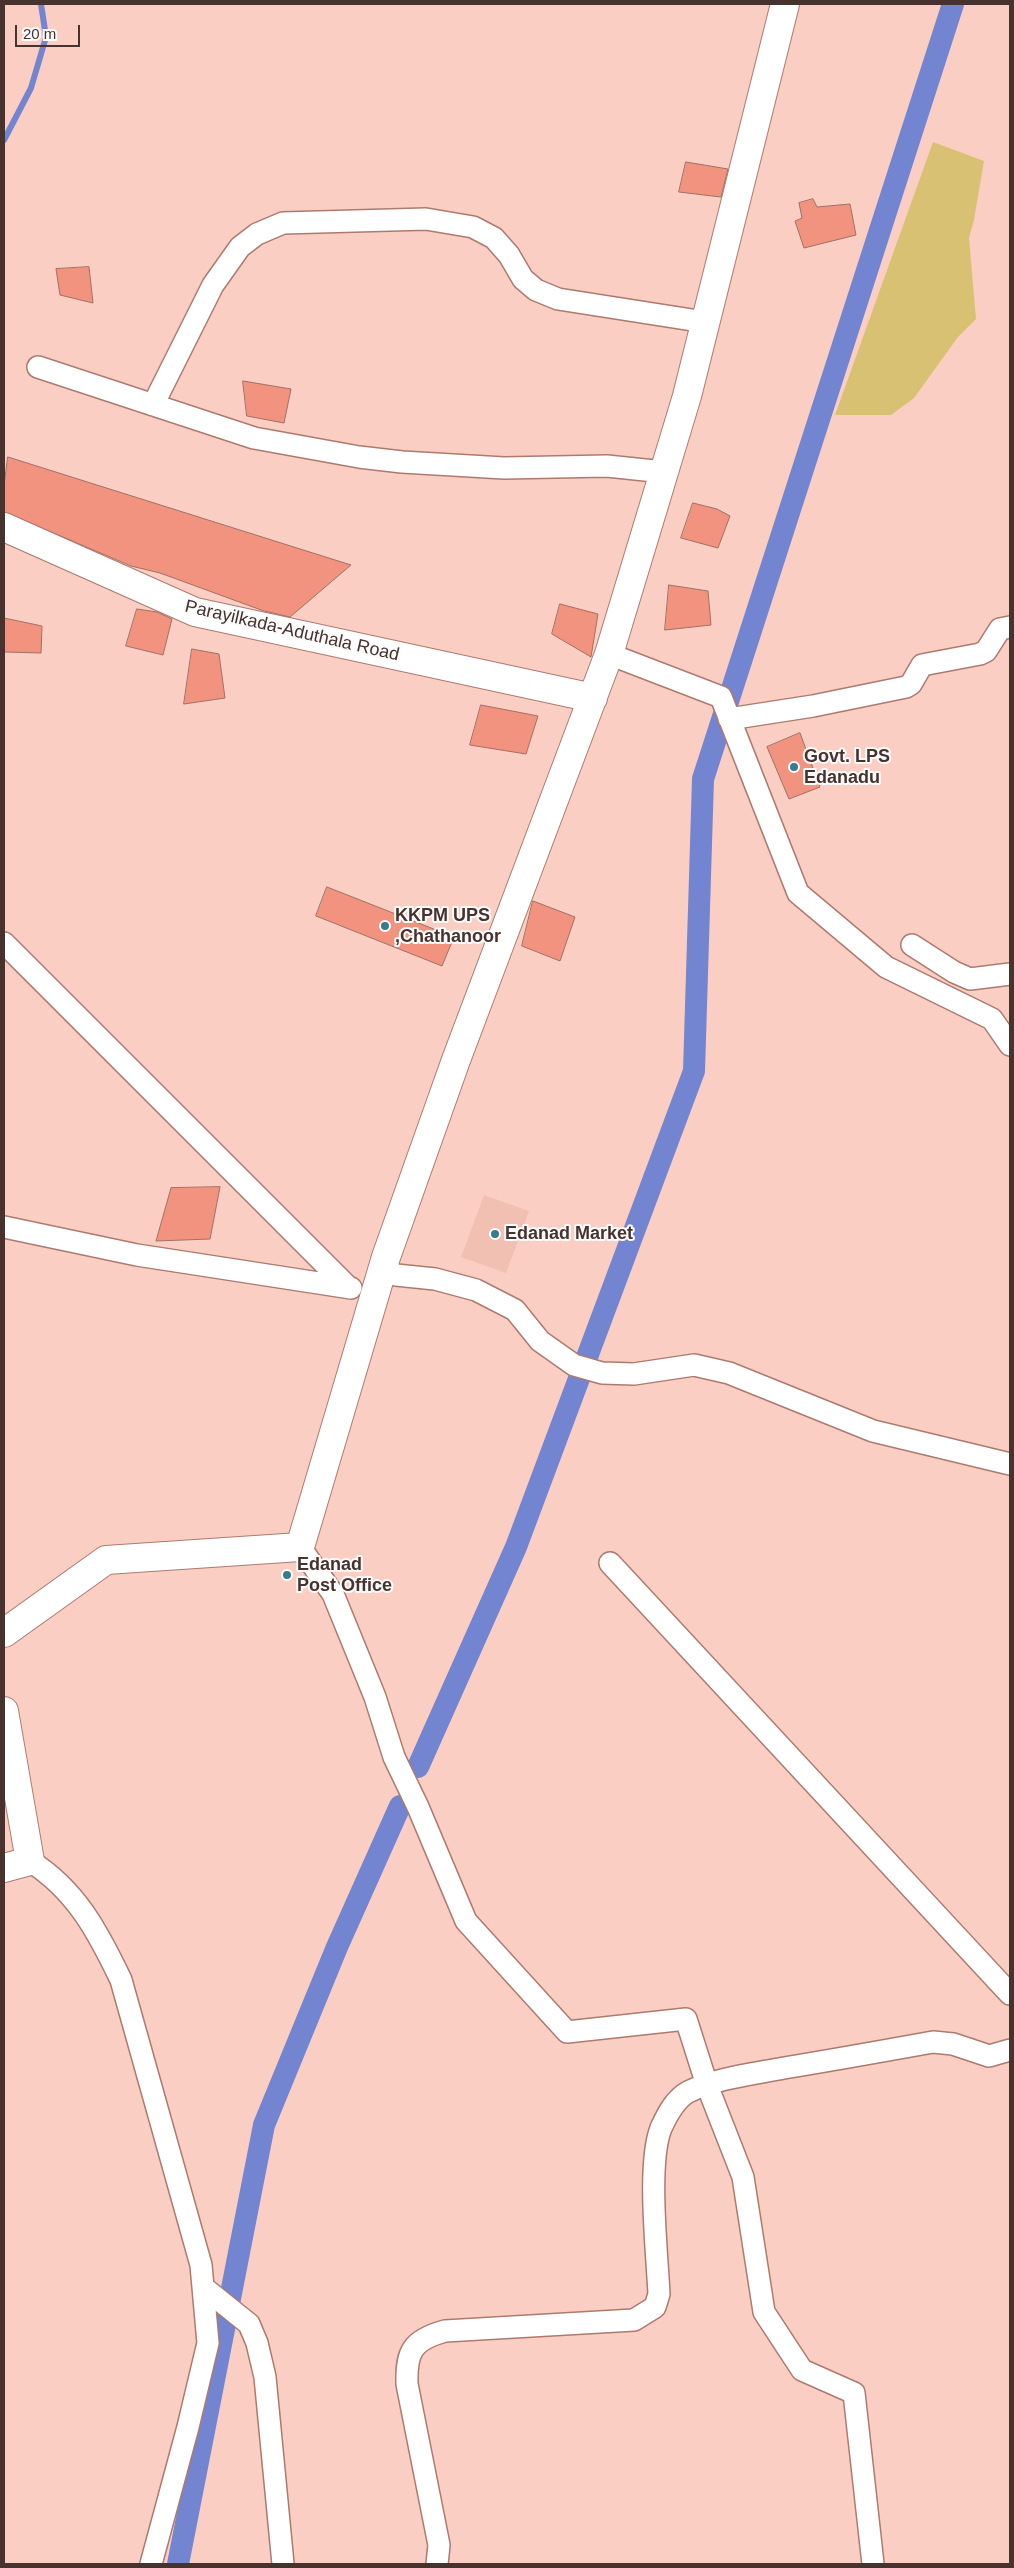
<!DOCTYPE html>
<html>
<head>
<meta charset="utf-8">
<style>
  body { margin:0 }
  #map { position:relative; width:1014px; height:2568px; overflow:hidden; background:#fbcec4; font-family:Helvetica,sans-serif }
  canvas { display:block }
  .frame { position:absolute; inset:0; border:5px solid #48322e; pointer-events:none }
  .scale { position:absolute; left:15px; top:25px; width:65px; height:22px; box-sizing:border-box; border:2px solid #48322e; border-top:0; padding-left:6px; font-size:15px; line-height:18px; white-space:nowrap; color:#48322e; -webkit-text-stroke:4px #fbfbfb; paint-order:stroke }
</style>
</head>
<body>
<div id="map">
<canvas width="1014" height="2568"></canvas>
<div class="frame"></div>
<div class="scale">20 m</div>
</div>
<script>
const ctx = document.querySelector('canvas').getContext('2d');
ctx.lineJoin = 'round';
function fill(path, color) { ctx.fillStyle = color; ctx.fill(path, 'evenodd'); }
function stroke(path, color, width, dash) { ctx.strokeStyle = color; ctx.lineWidth = width; ctx.lineCap = dash ? 'butt' : 'round'; ctx.setLineDash(dash || []); ctx.stroke(path); }
function write(font, color, halo, rows, align = 'center') {
  ctx.font = font + ' Helvetica,sans-serif'; ctx.lineWidth = 4; ctx.setLineDash([]); ctx.textBaseline = 'middle'; ctx.strokeStyle = halo; ctx.fillStyle = color; for (const [text, x, y, turn = 0] of rows) {
    ctx.save(); ctx.translate(x, y); ctx.rotate((+turn || 0) * Math.PI / 180); ctx.textAlign = isNaN(turn) ? turn : align; if (halo) ctx.strokeText(text, 0, 0); ctx.fillText(text, 0, 0); ctx.restore();
  }
}
const built = new Path2D(`
  M484 1195 529 1211 506 1273 461 1257Z`);
const green = new Path2D(`
  M933 142 984 161 974 220 969 238 976 319 958 337 914 398 891 415H835Z`);
const stream = new Path2D(`
  M4 140 31 88 46 37 41 4`);
const canal = new Path2D(`
  M418 1767 516 1547 694 1071 703 779 953 4
  M178 2564 264 2125 337 1947 400 1806`);
const building = new Path2D(`
  M686 162 728 169 721 197 679 192Z
  M813 199 817 207 850 204 856 235 804 248 795 221 802 218 799 203Z
  M89 267 93 303 60 295 56 269Z
  M243 381 291 389 284 423 247 416Z
  M8 457 351 565 290 617 264 611 160 573 131 566 4 512V486Z
  M693 503 717 509 730 516 718 548 681 538Z
  M669 585 708 591 711 625 665 630Z
  M560 604 598 614 591 657 552 634Z
  M137 609 157 612 172 619 163 655 126 646Z
  M4 618 42 626 41 653 4 652Z
  M192 649 219 654 225 698 184 704Z
  M481 705 538 716 526 754 470 745Z
  M800 733 820 787 789 799 767 747Z
  M327 887 454 937 442 966 316 916Z
  M533 901 575 917 560 961 522 946Z
  M220 1187 210 1239 156 1241 171 1188Z`);
const street = new Path2D(`
  M38 367 254 438 359 457 402 462 504 468 607 466 664 472
  M153 405 213 285 240 247 257 234 283 223 426 219 473 227 494 238 509 255 523 279 536 290 558 299 705 322
  M609 654 721 697 798 893 886 967 992 1019 1010 1045
  M729 719 813 706 906 687 911 684 922 665 980 654 986 651 1000 629 1010 627
  M4 943 348 1287
  M912 945 954 972 970 979 1010 974
  M4 1227 137 1255 351 1288
  M383 1268 396 1275 435 1279 476 1290 515 1310 540 1341 574 1365 602 1373 634 1374 694 1365 729 1373 873 1431 1010 1464
  M300 1547 333 1594 375 1697 394 1757 418 1807 466 1921 567 2032 686 2019 707 2085 743 2177 764 2312 802 2370 854 2393 873 2564
  M610 1563 1010 1994
  M30 1861C76 1890 98 1932 121 1980L201 2265 208 2343 188 2427 151 2564
  M203 2287 249 2324 257 2343 265 2377 283 2564
  M437 2564 439 2545 407 2384C406 2352 412 2340 445 2331L634 2320 655 2307 659 2294C657 2252 647 2164 661 2128 667 2115 675 2099 688 2092 716 2078 753 2074 784 2068 833 2060 883 2051 933 2042L953 2044 989 2056 1010 2050`);
const secondary = new Path2D(`
  M4 527 195 612 593 698
  M4 1633 106 1560 300 1547 386 1257 456 1060 609 654 687 396 785 4
  M4 1711 30 1861 4 1868`);
const markers = [
  [794,767,5,"#377c8a"],
  [385,926,5,"#377c8a"],
  [495,1234,5,"#377c8a"],
  [287,1575,5,"#377c8a"]
];
const streetNames = [
  ["Parayilkada-Aduthala Road",292,631,13]
];
const poiNames = [
  ["Govt. LPS",804,757],
  ["Edanadu",804,778],
  ["KKPM UPS",395,916],
  [",Chathanoor",395,937],
  ["Edanad Market",505,1234],
  ["Edanad",297,1565],
  ["Post Office",297,1586]
];
fill(built, '#f2bfb3');
fill(green, '#d9c174');
stroke(stream, '#7384d1', 6);
stroke(canal, '#7384d1', 22);
fill(building, '#f1937f');
stroke(building, '#a16f64', 1);
stroke(street, '#ad7a6f', 24);
stroke(secondary, '#ad7a6f', 30);
stroke(street, '#fff', 21);
stroke(secondary, '#fff', 28);
for (const [x, y, r, color] of markers) { const dot = new Path2D(); dot.arc(x, y, r, 0, 2 * Math.PI); ctx.fillStyle = color; ctx.fill(dot); stroke(dot, '#fbfbfb', 2); }
write('18px', '#48322e', '#fbfbfb', streetNames);
write('bold 18px', '#48322e', '#fbfbfb', poiNames, 'left');
</script>
</body>
</html>
